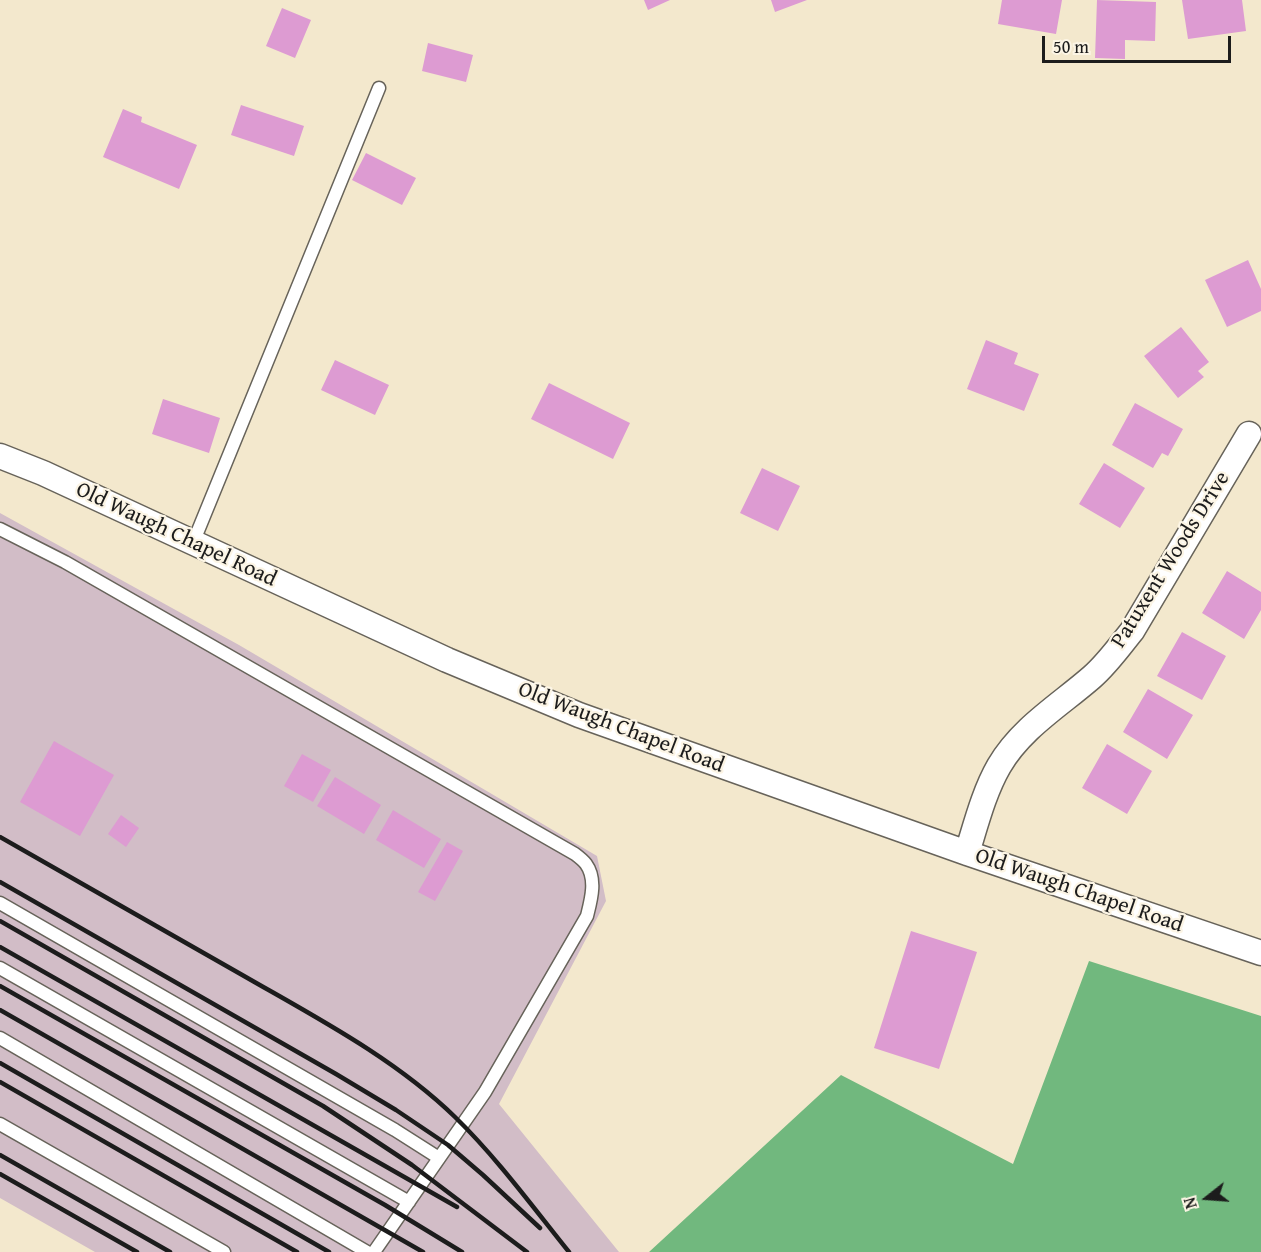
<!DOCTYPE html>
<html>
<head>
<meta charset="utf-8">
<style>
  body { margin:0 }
  #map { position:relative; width:1261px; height:1252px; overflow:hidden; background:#f3e8cd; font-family:"Gentium Book Plus",serif }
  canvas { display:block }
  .north { position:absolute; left:1177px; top:1168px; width:60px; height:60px; -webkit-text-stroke:4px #fcf5e5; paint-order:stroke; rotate:253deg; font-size:16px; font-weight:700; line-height:24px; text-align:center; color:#1c1c1c }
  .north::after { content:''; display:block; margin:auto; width:21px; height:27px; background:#1c1c1c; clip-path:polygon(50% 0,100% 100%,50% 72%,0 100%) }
  .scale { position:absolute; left:1042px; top:36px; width:189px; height:27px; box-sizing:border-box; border:3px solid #1c1c1c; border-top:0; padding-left:8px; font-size:18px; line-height:21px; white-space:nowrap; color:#1c1c1c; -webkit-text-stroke:4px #fcf5e5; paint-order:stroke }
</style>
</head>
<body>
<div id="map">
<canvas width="1261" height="1252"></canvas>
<div class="north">N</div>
<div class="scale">50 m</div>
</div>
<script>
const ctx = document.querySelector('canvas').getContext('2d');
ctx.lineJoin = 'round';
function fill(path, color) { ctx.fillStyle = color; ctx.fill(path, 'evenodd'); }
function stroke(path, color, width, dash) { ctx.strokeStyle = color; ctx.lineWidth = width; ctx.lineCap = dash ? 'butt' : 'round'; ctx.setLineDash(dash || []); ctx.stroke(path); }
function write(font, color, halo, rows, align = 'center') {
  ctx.font = font + ' "Gentium Book Plus",serif'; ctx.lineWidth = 4.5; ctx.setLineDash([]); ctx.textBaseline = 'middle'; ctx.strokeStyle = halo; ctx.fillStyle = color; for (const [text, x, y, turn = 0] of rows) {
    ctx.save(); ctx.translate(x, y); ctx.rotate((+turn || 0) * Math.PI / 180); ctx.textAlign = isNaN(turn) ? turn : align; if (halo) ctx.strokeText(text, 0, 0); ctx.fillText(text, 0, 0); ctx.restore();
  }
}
const industrial = new Path2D(`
  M0 513 239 645 597 856 606 901 499 1104 619 1252H95L0 1198Z`);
const forest = new Path2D(`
  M1089 961 1261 1016V1252H649L841 1075 1013 1164Z`);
const building = new Path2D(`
  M644 0H670L648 10Z
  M771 0H807L775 12Z
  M1002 0H1062L1056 34 998 24Z
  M1097 0 1156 2 1155 41 1125 40V59L1095 58Z
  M1182 0H1242L1246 31 1188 39Z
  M282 8 311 20 295 58 266 46Z
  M428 43 473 55 466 82 422 71Z
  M241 105 304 126 294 156 231 135Z
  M123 109 142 117 141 122 197 145 179 189 103 157Z
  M366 153 416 178 402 205 352 180Z
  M1248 260 1261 289V311L1227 327 1205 280Z
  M1181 327 1209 362 1198 371 1204 377 1178 398 1144 356Z
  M986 340 1018 353 1014 364 1039 374 1024 411 967 389Z
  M335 360 389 385 375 415 321 390Z
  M549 383 630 423 613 459 531 419Z
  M163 399 220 418 209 453 152 434Z
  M1135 403 1183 429 1168 456 1162 453 1153 468 1112 445Z
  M1104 463 1145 488 1120 528 1079 504Z
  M762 468 800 486 778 531 740 513Z
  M1227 571 1261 592V610L1244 639 1202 613Z
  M1182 632 1226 656 1202 700 1157 676Z
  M1148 689 1193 715 1167 759 1123 732Z
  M54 741 114 775 80 836 20 802Z
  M1107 744 1152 771 1127 814 1082 788Z
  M302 754 331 770 313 802 284 786Z
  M335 777 381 805 364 834 317 806Z
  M393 810 441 839 424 868 376 840Z
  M121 815 139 828 126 847 108 834Z
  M447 842 463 851 435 901 418 892Z
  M911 931 977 952 939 1069 874 1048Z`);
const service = new Path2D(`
  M0 529 65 562 575 854C579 857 583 860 586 864 597 879 591 900 587 916L485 1092 374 1252
  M193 543 379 88
  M0 903 395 1130 439 1158
  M0 968 409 1202
  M0 1038 367 1252
  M0 1124 224 1252`);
const minor = new Path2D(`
  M0 456 43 473 447 660 579 715 967 853 1261 953
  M967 853C976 824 984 792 999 766 1021 728 1060 705 1092 677 1107 664 1119 647 1132 631L1249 434`);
const rail = new Path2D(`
  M0 837C81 883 163 930 244 976 317 1018 394 1058 455 1117 497 1158 532 1206 569 1252
  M0 882 336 1074 396 1110 448 1145 483 1175 540 1228
  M0 921 323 1106 412 1165 527 1252
  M0 947 457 1207
  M0 986 385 1205 462 1252
  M0 1010 423 1252
  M0 1063 329 1252
  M0 1082 297 1252
  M0 1155 170 1252
  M0 1174 137 1252`);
const streetNames = [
  ["Old Waugh Chapel Road",176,535,25],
  ["Patuxent Woods Drive",1171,560,-58],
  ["Old Waugh Chapel Road",621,728,21],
  ["Old Waugh Chapel Road",1079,891,19]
];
fill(industrial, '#d2bdc7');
fill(forest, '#71b87e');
fill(building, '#dd9bd2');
stroke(service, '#67635a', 15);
stroke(minor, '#67635a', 27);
stroke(service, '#fff', 12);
stroke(minor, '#fff', 24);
stroke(rail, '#1c1c1c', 4.5);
write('22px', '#1c1c1c', '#fcf5e5', streetNames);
</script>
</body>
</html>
